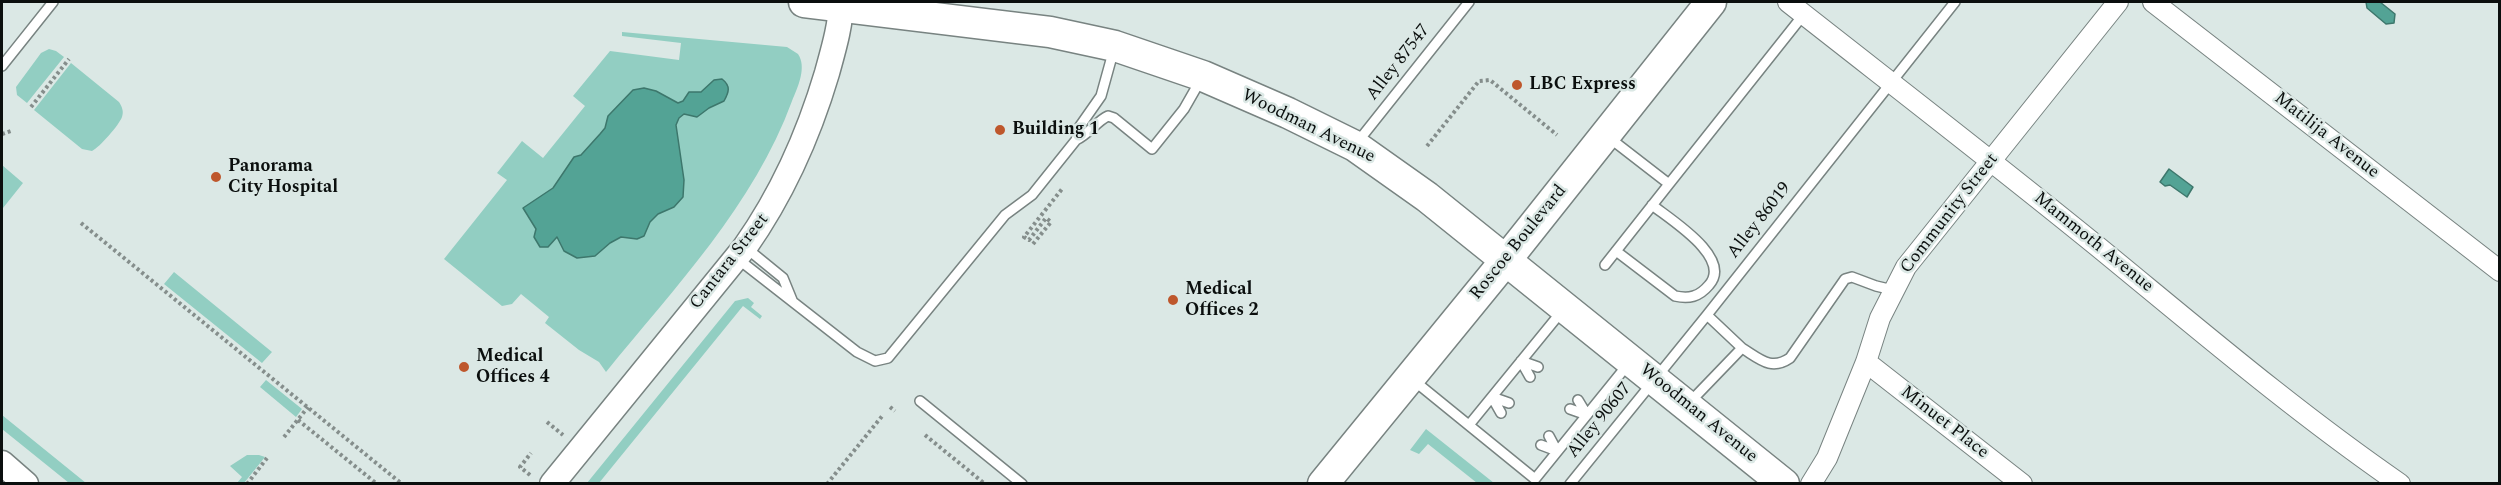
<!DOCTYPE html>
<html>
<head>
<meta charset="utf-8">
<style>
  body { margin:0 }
  #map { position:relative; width:2501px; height:485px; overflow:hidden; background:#dbe8e5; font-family:Spectral,serif }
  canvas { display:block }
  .frame { position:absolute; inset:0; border:3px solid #0b0f0e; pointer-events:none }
</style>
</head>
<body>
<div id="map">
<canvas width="2501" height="485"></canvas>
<div class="frame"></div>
</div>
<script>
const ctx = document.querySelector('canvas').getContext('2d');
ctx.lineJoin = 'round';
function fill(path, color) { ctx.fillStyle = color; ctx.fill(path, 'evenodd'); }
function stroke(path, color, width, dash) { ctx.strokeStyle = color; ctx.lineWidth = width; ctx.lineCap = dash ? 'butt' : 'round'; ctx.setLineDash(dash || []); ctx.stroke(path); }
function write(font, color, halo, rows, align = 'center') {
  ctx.font = font + ' Spectral,serif'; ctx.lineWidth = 5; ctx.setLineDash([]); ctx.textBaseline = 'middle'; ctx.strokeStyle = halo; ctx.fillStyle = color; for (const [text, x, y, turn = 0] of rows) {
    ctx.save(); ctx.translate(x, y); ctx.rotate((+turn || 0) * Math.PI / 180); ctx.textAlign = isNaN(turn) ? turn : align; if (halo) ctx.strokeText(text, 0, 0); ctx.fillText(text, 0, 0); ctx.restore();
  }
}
const green = new Path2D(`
  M622 32 787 47 798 54C807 67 798 87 792 101 754 205 675 287 606 372L599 362 579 350 545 323 549 317 521 294 512 304 502 306 444 259 507 180 497 173 522 141 543 158 585 106 573 96 610 51 679 60 681 43 622 36Z
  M49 49 56 51 64 57 27 103 17 95 16 87 41 53Z
  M71 63 119 102C122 107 124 111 122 117 119 125 100 147 92 151L82 149 34 110Z
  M2 165 23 183 3 208 2 207Z
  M174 272 272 352 262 363 164 284Z
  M748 298 754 303 751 307 762 316 760 319 743 306 599 483H587L735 301Z
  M266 380 302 409 296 417 260 387Z
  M2 415 86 483H69L2 429Z
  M1426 429 1494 483H1477L1428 444 1419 454 1410 450Z
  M247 455H259L265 457 244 483H237L242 477 230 466Z`);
const water = new Path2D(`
  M2366 2H2380L2395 14 2394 23 2386 24 2367 8Z
  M722 79C731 86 729 92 724 101L709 108 697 117 684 114 679 118 676 125 684 180 683 197 674 207 658 214 650 222 644 236 637 239 621 237 610 243 595 256 577 258 564 251 557 237 548 247H540L534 237 536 229 523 208 553 188 574 157 581 155 600 134 605 128 608 116 633 90 644 88 656 91 678 103 683 101 689 92H701L714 80Z
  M2169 169 2193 187 2187 197 2170 185 2165 186 2160 182Z`);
const path = new Path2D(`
  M31 107 69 59
  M2 134 11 131
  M1427 146 1479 81 1490 80 1557 135
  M81 223 402 484
  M1033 244 1051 222 1046 218 1029 240 1024 237 1062 189
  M890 407 895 411
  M298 420 377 484
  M547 422 563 435
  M925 435 985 484
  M284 437 308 407
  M530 475 520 467 531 453
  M247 484 267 458
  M827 484 883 415`);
const service = new Path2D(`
  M2 66 53 2
  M1607 136 1669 184 1804 14
  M1076 140C1090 133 1097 121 1108 116L1114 118 1152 149 1184 109 1200 81
  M1356 144 1469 2
  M745 247 783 278 792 300
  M1616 251 1675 296C1689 299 1699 297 1709 285 1733 258 1671 220 1652 205
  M738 259 857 352 875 361 888 358 1005 215 1032 195 1076 140 1080 126 1101 96 1114 49
  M1605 265 1669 184
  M1707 315 1742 348
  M1530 377 1521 361 1538 367
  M1412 379 1535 479 1629 363
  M920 401 1022 484
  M1690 402 1742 348C1760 359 1771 371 1790 358L1845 279 1852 277 1876 286 1893 290
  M1570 409 1587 415 1578 400
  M1501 413 1492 397 1509 403
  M1469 425 1562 311
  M1541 445 1557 451 1549 436
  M1570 484 1707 315 1955 2`);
const minor = new Path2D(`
  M1788 2C1891 83 1995 163 2097 246 2196 327 2294 411 2400 484
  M2153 2 2500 271
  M1866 362 2022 484
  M1811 484 1827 458 1866 362 1880 318 1906 267 2118 2`);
const tertiary = new Path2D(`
  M2 463 26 484
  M552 484 745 247C783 193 808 137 827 73 833 51 841 25 841 2`);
const primary = new Path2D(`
  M804 2 1050 32 1115 46 1203 76 1288 113 1355 146 1427 197 1784 484
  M1323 484 1506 260 1711 2`);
const markers = [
  [1517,85,6,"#be572c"],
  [1000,130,6,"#be572c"],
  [216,177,6,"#be572c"],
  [1173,300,6,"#be572c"],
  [464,367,6,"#be572c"]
];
const streetNames = [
  ["Alley 87547",1399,63,-52],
  ["Woodman Avenue",1308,127,26],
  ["Matilija Avenue",2326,136,38],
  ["Community Street",1950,214,-52],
  ["Alley 86019",1760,221,-52],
  ["Roscoe Boulevard",1519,243,-51],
  ["Mammoth Avenue",2093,243,39],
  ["Cantara Street",730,262,-52],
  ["Woodman Avenue",1698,414,39],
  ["Alley 90607",1600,421,-51],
  ["Minuet Place",1944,423,38]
];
const poiNames = [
  ["LBC Express",1529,85],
  ["Building 1",1012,130],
  ["Panorama",228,167],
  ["City Hospital",228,188],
  ["Medical",1185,290],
  ["Offices 2",1185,311],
  ["Medical",476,357],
  ["Offices 4",476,378]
];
fill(green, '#92cec2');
fill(water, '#53a395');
stroke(water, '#3d776c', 1.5);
stroke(service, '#788381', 12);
stroke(minor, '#788381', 22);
stroke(tertiary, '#788381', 27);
stroke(primary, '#788381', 33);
stroke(path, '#858e8c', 4, [3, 3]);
stroke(service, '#fff', 9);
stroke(minor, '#fff', 20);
stroke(tertiary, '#fff', 24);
stroke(primary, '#fff', 30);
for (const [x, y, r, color] of markers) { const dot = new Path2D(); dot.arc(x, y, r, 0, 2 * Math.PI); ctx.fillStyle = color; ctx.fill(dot); stroke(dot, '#dbe8e5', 2); }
write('18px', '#0b0f0e', '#dbe8e5', streetNames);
write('bold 18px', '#0b0f0e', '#dbe8e5', poiNames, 'left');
</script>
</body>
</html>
